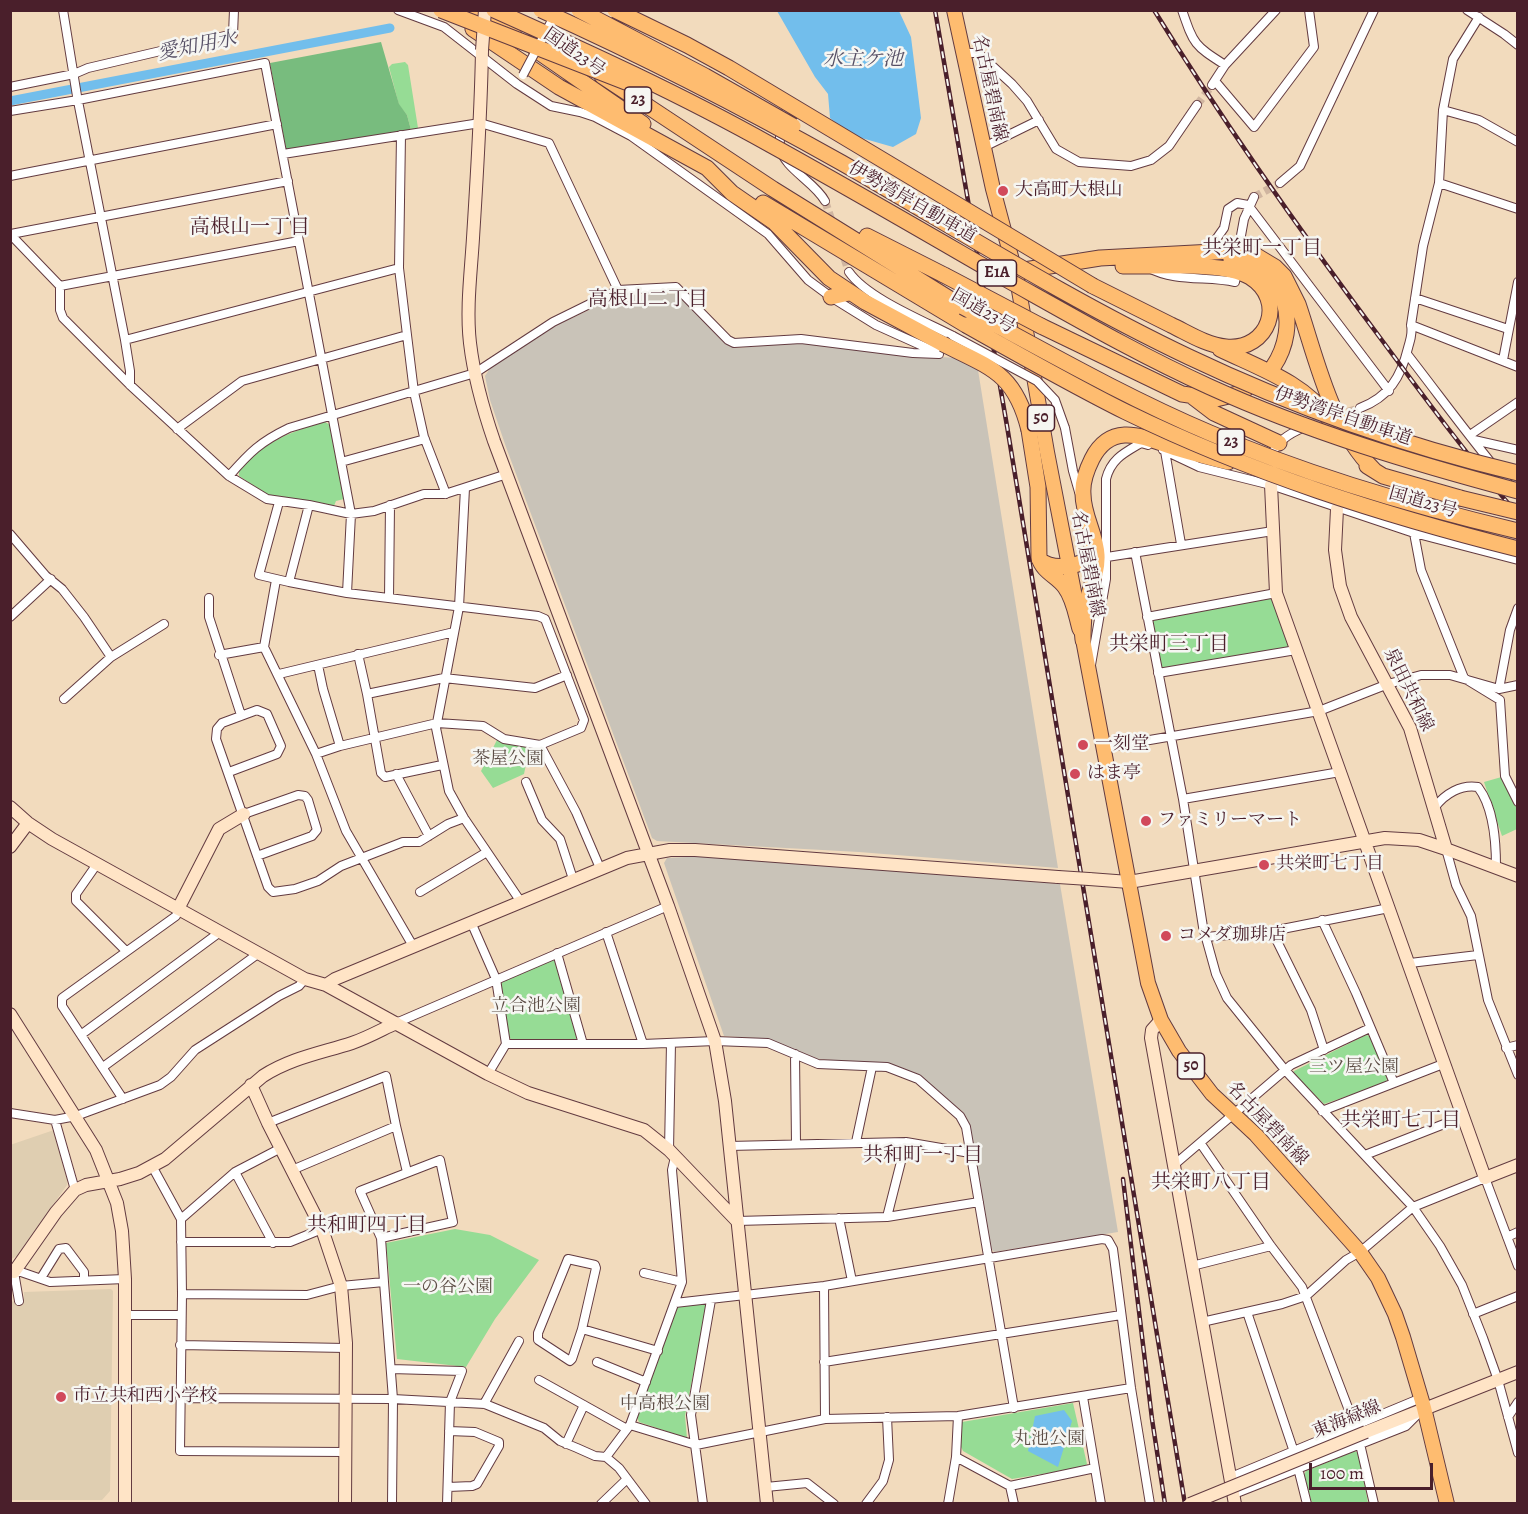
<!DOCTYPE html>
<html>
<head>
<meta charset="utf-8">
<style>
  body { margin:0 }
  #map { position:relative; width:1528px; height:1514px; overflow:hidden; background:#f2dbbd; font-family:Alegreya,serif }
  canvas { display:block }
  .frame { position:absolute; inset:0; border:12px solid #4a1f2b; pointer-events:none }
  .scale { position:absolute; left:1309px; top:1463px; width:124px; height:27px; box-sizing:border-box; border:3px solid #4a1f2b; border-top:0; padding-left:8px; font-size:18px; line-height:21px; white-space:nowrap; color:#4a1f2b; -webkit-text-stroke:4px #f6f6f2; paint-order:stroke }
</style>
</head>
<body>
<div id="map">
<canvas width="1528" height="1514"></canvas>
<div class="frame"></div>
<div class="scale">100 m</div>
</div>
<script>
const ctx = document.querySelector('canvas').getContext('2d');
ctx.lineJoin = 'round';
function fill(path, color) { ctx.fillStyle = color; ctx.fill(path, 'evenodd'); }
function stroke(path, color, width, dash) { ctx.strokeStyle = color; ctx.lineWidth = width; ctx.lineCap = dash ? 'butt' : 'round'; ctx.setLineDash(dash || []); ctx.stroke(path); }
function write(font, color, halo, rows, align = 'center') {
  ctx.font = font + ' Alegreya,"Noto Serif JP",serif'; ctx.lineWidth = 5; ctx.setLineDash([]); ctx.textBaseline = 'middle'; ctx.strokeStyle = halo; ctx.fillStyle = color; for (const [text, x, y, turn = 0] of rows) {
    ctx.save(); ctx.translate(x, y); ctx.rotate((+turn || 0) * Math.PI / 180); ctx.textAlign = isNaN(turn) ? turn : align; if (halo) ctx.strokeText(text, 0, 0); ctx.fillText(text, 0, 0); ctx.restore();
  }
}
const built = new Path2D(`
  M54 1130 68 1179 67 1185 17 1256 11 1259 10 1145Z
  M111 1289 113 1291 110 1491 102 1500H11L10 1302 24 1299V1292Z`);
const industrial = new Path2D(`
  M680 293 724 339 737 348 803 342 897 354 956 358 978 370 1058 868 859 852 657 841 652 838 506 447 490 400 485 376 490 368 557 325 619 296Z
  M707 856 1060 884 1118 1232 994 1252 991 1248 969 1123 962 1111 917 1075 888 1064 818 1059 768 1039 724 1036 664 863 667 858Z`);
const green = new Path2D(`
  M405 62 408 65 418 128 411 130 407 115 399 105 389 67 392 64Z
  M325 422 332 426 344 499 336 501 334 506 305 500H293L268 495 239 476V471C262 443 291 431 325 422Z
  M1276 593 1296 650 1158 673 1147 617Z
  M497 740 530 745 524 774 493 788 481 771Z
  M1505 776 1517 802V829L1502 836 1484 782Z
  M552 959 555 961 577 1037 575 1040H513L508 1037 500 986 503 981Z
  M1366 1035 1370 1036 1387 1078 1386 1083 1324 1104 1294 1074V1071Z
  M455 1229 490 1235 539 1260 495 1319 466 1367 397 1359 386 1243Z
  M707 1304 685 1416 687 1438 639 1422 637 1417 678 1306Z
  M1073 1403 1087 1464 1084 1467 1012 1479 963 1451 961 1447 962 1422Z
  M1354 1451 1359 1453 1368 1503H1312L1304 1475 1306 1471Z`);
const forest = new Path2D(`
  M381 42 399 104 407 115 411 130 288 151 286 149 270 63Z`);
const water = new Path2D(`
  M777 11H899L911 37 921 118 916 134 893 147 851 135 830 118 828 94 815 77Z
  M1064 1410 1072 1421 1058 1467 1028 1451 1035 1416Z`);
const canal = new Path2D(`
  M10 101 390 28`);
const streetTunnel = new Path2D(`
  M1197 105 1212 85
  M1254 197 1280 183
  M825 201 849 272
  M1313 423 1360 408`);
const street = new Path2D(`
  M63 10 77 96 125 340 130 371V385
  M398 10 444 27 517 84 551 106 580 112 595 117 631 136 768 234 808 280 831 297 876 325 936 352
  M1182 10C1194 45 1194 45 1225 65
  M1467 10 1504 34 1518 45
  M964 53H978L1012 84 1027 101 1056 149 1079 162 1131 166 1151 160 1169 146 1197 105
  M1215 81 1254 127 1314 47 1309 10
  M1212 85 1225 65 1276 10
  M10 87 74 74 88 68 233 34 234 10
  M789 101C786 115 778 133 780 147 783 168 815 182 825 201
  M1443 110 1479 120 1518 142
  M10 111 78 100 265 63 351 514 347 593
  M401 135 399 268 407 335 414 392 424 437 446 494
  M984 147 1039 120
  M283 154 480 123 549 143 618 290
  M10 176 277 124
  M1280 183 1300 166 1374 10
  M1439 183 1518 209
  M10 234 60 286V310L63 318 130 385 229 476 267 499 309 505 351 514 374 511 424 494H445L507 474
  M11 234 288 181
  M1240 241 1244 219 1254 197
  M1207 252 1224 228 1228 209 1237 203 1248 205 1389 391
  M1149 268C1175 282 1207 276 1235 282L1236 277
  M849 272C867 298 924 321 953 336
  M60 286 299 241
  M1415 298 1508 329
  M1411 325 1518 367
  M125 340 399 268
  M1407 354C1442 399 1475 445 1512 488
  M1503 360 1518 282
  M1360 408C1389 397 1401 377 1408 348 1410 340 1413 334 1411 325L1423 246 1439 183 1443 110 1453 59 1479 17
  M1065 428 1073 471 1079 492
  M177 429 242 381 407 335
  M1470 435 1518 402
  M1474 440 1518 450
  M1163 450 1199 467 1271 485 1414 533 1518 560
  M1165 451 1181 544
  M1270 460C1275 442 1288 434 1305 427
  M341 462 425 439
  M229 476C250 452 260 442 289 428L475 373 553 322 618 290 676 287 728 340 734 343 801 339 913 353 939 354
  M465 488 459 607 436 728 449 791 464 818 521 902
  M279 502 259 575 289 582
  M309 505 289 582 347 593 538 616 545 619 584 720 581 728 540 745 504 739 483 726 437 723 340 746 316 754
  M1414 533 1421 570 1464 678 1500 700 1505 776 1518 802
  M10 534 46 576 62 589 84 617 111 657
  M1135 552 1183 799 1203 927 1216 974 1227 998 1285 1070 1413 1207 1440 1246 1462 1285 1483 1338 1498 1380 1518 1453
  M1107 557 1273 531
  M276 580 264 647 316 754 346 831 413 946
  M209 598V617L241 715
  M389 598 390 505
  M10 617 51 579
  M1147 617 1276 593
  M358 654 367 694 381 773 385 777 442 765
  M219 655 264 647
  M318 665 323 689 340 746
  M1091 665 1106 579V479C1111 459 1124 453 1141 443L1148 445
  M1158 673 1296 650
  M279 674 454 632
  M1499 689 1510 630 1518 608
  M367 694 444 678 535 688 567 675
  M64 699 111 657 164 624
  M540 745 576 812 600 868
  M1103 748 1319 711 1388 684 1421 675H1450L1499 689 1518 685
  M229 772 277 754 281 746 267 714 257 710 222 723 217 729 216 739 268 887 273 892 295 889 318 881 341 866 403 842H419L448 824 464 818
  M396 774 429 836
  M526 782 542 820 560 839 573 879
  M1183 799 1340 772
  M1435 807C1445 794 1461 784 1478 787 1494 808 1496 841 1496 867
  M244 814 298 795 305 796 308 800 317 830 312 836 257 856
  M1446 849 1456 885 1471 916 1488 1000 1518 1075
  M97 864 76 894V901L126 951
  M420 892 487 852
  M1322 920 1356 993 1394 1083
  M471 922 496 979 506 1044 488 1074
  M1272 931 1311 1010 1324 1050
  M606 932 643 1044
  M1206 937 1272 931 1389 908
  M557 953 583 1044
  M1410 963 1478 955
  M396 1023 668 906
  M82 1034 220 932
  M506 1044H643L715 1041 768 1043 818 1064 887 1067 918 1079 960 1116 966 1127 1014 1408
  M1506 1048 1518 1045
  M795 1054 796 1144
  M103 1067 259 953
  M123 1099 62 1006V998L176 916 178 909
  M1322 1111 1443 1064
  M10 1113 55 1120 76 1116 160 1085 171 1077 195 1050 279 996 299 986 305 979
  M55 1120 75 1190
  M268 1123 386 1076 396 1126
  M856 1142 872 1067
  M1201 1144 1271 1246 1302 1287 1355 1426
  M729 1146 906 1142 970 1153
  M669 1150 671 1043
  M1365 1155 1462 1117
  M440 1160 453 1222 381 1238 360 1191Z
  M1174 1165 1291 1065 1370 1028
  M152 1166 181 1219 182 1294 307 1295 341 1286 384 1282 393 1399 392 1504
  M292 1170 396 1126 407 1172
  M235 1172 273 1243
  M887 1217 906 1142
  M839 1218 852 1281
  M181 1219 235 1172 281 1148
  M737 1221 887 1217 979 1202
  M1507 1237 1518 1232
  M381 1238 384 1282
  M181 1242H290L322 1229
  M1192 1266 1271 1246
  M11 1272H21L50 1282 125 1279
  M14 1272 19 1301
  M644 1273 682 1282
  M41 1278 59 1249 66 1248 84 1272V1280
  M824 1286 825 1419
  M182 1294 180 1451 345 1452
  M675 1303 824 1286 1102 1239 1108 1240 1113 1249 1131 1388 1150 1504
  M1247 1312 1294 1452 1307 1504
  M1473 1314 1518 1296
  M125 1315H181
  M1202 1322 1282 1304 1306 1296 1346 1260 1360 1252 1413 1207 1485 1178 1518 1266
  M582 1329 596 1268 595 1265 568 1259 538 1333V1340L570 1361 572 1359 582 1329 658 1351
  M180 1345 346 1348
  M597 1362 646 1382
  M824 1362 1121 1315
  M391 1369 462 1371 450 1402 447 1504
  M539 1380 627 1429
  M1083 1397 1101 1504
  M180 1398 393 1399 485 1404 544 1428 560 1441 577 1448 595 1456 606 1457 619 1468 646 1504
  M484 1404 519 1341
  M1508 1417 1518 1402
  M630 1425 696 1445 825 1419 958 1416 1131 1388
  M566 1444 584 1405
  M1360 1444 1374 1504
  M606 1457 630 1425 682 1282 672 1170 675 1157
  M956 1457 1010 1486 1095 1468
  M1231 1477 1421 1398
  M1010 1486 1014 1504
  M448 1487 472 1486 477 1484 499 1446V1442L475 1432 449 1431
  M766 1487 807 1483 834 1504
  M1234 1494 1406 1426 1419 1413
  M601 1504 627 1479
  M703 1504 691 1415 711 1300
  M866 1504 883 1481 889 1460 887 1417
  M948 1504 956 1457 958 1416`);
const secondary = new Path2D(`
  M482 50C481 113 477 175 473 238 471 272 466 309 470 343 474 377 483 409 494 441L668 906 715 1041 725 1101 767 1504
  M1271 485 1276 593 1485 1178 1518 1165
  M1337 509 1335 550 1340 586 1351 617 1410 728 1446 849 1518 876
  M10 807 28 823 52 839 305 979 326 985 488 1074 528 1093 644 1130 669 1150 737 1221
  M10 847 28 823
  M1089 879 1129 882 1385 838 1419 840 1446 849
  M178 909 219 829 244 814
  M326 985 335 979 627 858 670 850H695L1058 877
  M10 1014 96 1150 117 1203 122 1231 125 1279V1504
  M1161 1020 1152 1030 1151 1038 1235 1504
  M251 1085 268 1123 322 1229 341 1286 346 1343 345 1504
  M14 1272 56 1212 75 1190 86 1185 120 1179 139 1173 165 1159 263 1076C291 1058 321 1053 352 1043 367 1038 381 1030 396 1023
  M1366 1432 1518 1372`);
const primary = new Path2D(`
  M954 10 993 189 1017 279 1047 452 1076 602
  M1081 629 1148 983 1161 1020 1179 1051 1212 1094 1256 1135 1360 1252 1378 1278 1395 1314 1403 1337 1424 1408 1447 1504`);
const highway = new Path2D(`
  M477 10 514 35
  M473 29 559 87 707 168 732 193 774 222 829 278 865 302 943 344
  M536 50 643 124
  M602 76 773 189 963 307
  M763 203 966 325
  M867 236 944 275
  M1231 260C1287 265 1301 326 1273 367
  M1018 271 1100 258 1232 251 1255 255 1275 267 1284 276 1298 304C1317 360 1330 426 1374 470
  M1093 286C1119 299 1145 312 1171 325 1188 333 1206 345 1226 347 1269 351 1287 300 1250 277 1225 261 1155 267 1123 266
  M831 297 849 293
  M1041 326 1182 394 1216 399 1237 394 1247 388
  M1220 349C1259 368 1305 383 1330 420
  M1193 397 1214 413 1279 443
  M1029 430 1038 487 1039 558C1043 572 1057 576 1065 587 1074 599 1076 615 1080 629
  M1367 466 1383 476 1460 498
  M1039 559C1051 571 1081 568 1091 555L1092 543
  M1083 640C1083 628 1083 616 1086 604 1090 588 1098 572 1097 555 1096 534 1083 516 1083 494 1082 482 1087 469 1092 459 1112 420 1145 438 1176 448 1193 453 1211 458 1228 462`);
const rail = new Path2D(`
  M935 10 1007 426 1185 1504
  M1154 10C1225 125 1303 235 1384 343 1427 401 1470 459 1518 515
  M1123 1179 1152 1419 1165 1504`);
const streetBridge = new Path2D(`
  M523 75 550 24
  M953 336 1037 381 1055 400 1065 428`);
const secondaryBridge = new Path2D(`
  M482 50 485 10
  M1058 877 1089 879
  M1190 1504 1366 1432`);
const highwayBridge = new Path2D(`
  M441 10 636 86
  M494 10C588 52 682 95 771 145 849 188 926 233 1004 278 1072 316 1139 355 1210 387 1309 432 1413 463 1518 491
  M541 10C643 56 744 108 842 163 957 229 1069 300 1189 357 1294 407 1405 446 1518 473
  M579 10 705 76 793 126
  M615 10 687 45 729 68 1093 286
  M944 275 1041 326
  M963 307C1045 351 1125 397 1210 433 1309 476 1413 506 1518 531
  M966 325C1019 355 1072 385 1126 412 1251 473 1383 515 1518 549
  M943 344C991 368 1015 373 1029 430
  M1460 498 1518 512`);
const markers = [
  [1003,191,6,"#d1495b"],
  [1083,745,6,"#d1495b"],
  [1075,774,6,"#d1495b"],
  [1146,821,6,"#d1495b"],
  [1264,865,6,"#d1495b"],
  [1166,936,6,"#d1495b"],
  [61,1397,6,"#d1495b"]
];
const shields = [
  [638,100,27],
  [997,273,39],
  [1041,418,27],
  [1231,442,27],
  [1191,1066,27]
];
const shieldNames = [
  ["23",638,100],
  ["E1A",997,273],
  ["50",1041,418],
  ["23",1231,442],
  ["50",1191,1066]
];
const streetNames = [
  ["国道23号",574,53,35],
  ["名古屋碧南線",989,88,78],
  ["伊勢湾岸自動車道",912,203,30],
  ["国道23号",983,312,30],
  ["伊勢湾岸自動車道",1343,417,19],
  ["国道23号",1423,503,16],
  ["名古屋碧南線",1087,564,79],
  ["泉田共和線",1408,690,64],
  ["名古屋碧南線",1267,1124,46],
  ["東海緑線",1347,1420,-22]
];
const poiNames = [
  ["大高町大根山",1015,191],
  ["一刻堂",1095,745],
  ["はま亭",1087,774],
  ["ファミリーマート",1158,821],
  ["共栄町七丁目",1276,865],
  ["コメダ珈琲店",1178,936],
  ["市立共和西小学校",73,1397]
];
const parkNames = [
  ["茶屋公園",508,760],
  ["立合池公園",536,1007],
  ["三ツ屋公園",1354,1068],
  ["一の谷公園",448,1288],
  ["中高根公園",665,1405],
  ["丸池公園",1049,1440]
];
const waterNames = [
  ["愛知用水",197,47,-11],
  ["水主ケ池",863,60]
];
const neighbourhoodNames = [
  ["高根山一丁目",250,228],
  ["共栄町一丁目",1262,249],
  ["高根山二丁目",648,300],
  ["共栄町三丁目",1169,645],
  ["共栄町七丁目",1401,1121],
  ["共和町一丁目",923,1156],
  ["共栄町八丁目",1211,1183],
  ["共和町四丁目",367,1226]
];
fill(built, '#dfceb1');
fill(industrial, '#c9c3b8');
fill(green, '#96dc95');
fill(forest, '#78bc7e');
fill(water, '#72beec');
stroke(canal, '#72beec', 9);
stroke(streetTunnel, '#d0b5a0', 8, [8, 4]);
stroke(street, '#633b41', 10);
stroke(secondary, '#633b41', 14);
stroke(primary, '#633b41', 16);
stroke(highway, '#633b41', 17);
stroke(street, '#fff', 8);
stroke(secondary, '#ffe4c6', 12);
stroke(primary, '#febc70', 14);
stroke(highway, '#febc70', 15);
stroke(rail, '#4a1f2b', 4.5);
stroke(rail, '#f6f6f2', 2, [7]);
stroke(streetBridge, '#633b41', 10, []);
stroke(secondaryBridge, '#633b41', 14, []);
stroke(highwayBridge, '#633b41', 17, []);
stroke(streetBridge, '#fff', 8);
stroke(secondaryBridge, '#ffe4c6', 12);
stroke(highwayBridge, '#febc70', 15);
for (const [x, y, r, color] of markers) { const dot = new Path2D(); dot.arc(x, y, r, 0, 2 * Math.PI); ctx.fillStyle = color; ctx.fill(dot); stroke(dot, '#f6f6f2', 2); }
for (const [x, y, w] of shields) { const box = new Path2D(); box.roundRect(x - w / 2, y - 13, w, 26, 4.5); ctx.fillStyle = '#f6f6f2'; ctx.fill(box); stroke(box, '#4a1f2b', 1.5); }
write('bold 16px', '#4a1f2b', null, shieldNames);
write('18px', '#4a1f2b', '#f6f6f2', streetNames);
write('18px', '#4a1f2b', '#f6f6f2', poiNames, 'left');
write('18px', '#5d4e46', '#f6f6f2', parkNames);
write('italic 20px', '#564f65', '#f6f6f2', waterNames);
write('20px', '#4a1f2b', '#f6f6f2', neighbourhoodNames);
</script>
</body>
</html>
